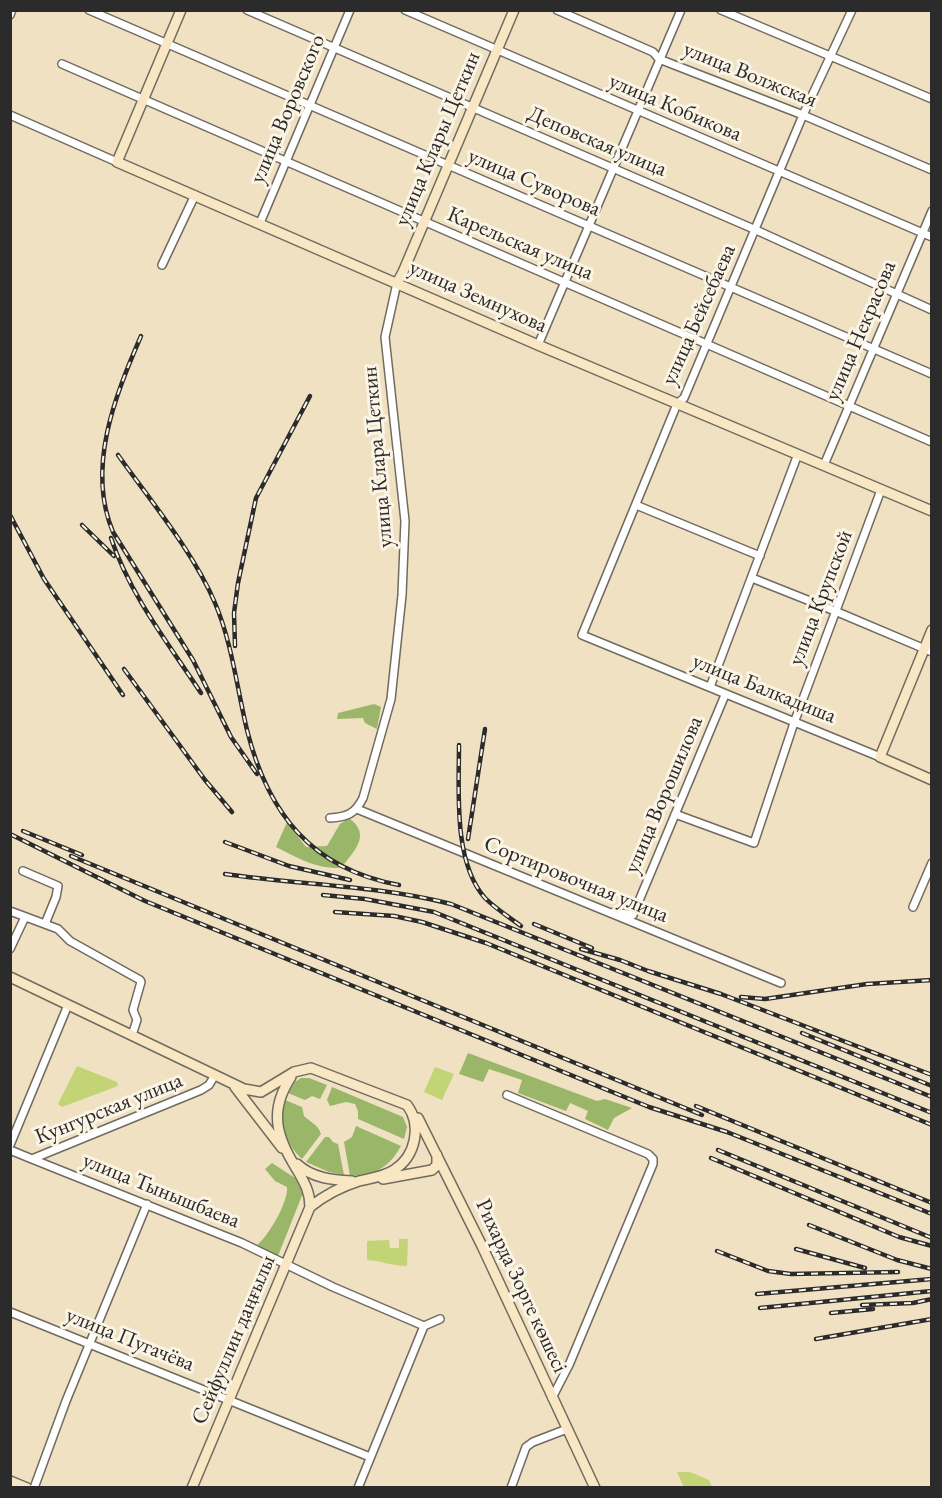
<!DOCTYPE html>
<html>
<head>
<meta charset="utf-8">
<style>
  body { margin:0 }
  #map { position:relative; width:942px; height:1498px; overflow:hidden; background:#efe1c1; font-family:"EB Garamond",serif }
  canvas { display:block }
  .frame { position:absolute; inset:0; border:12px solid #2b2b2b; pointer-events:none }
</style>
</head>
<body>
<div id="map">
<canvas width="942" height="1498"></canvas>
<div class="frame"></div>
</div>
<script>
const ctx = document.querySelector('canvas').getContext('2d');
ctx.lineJoin = 'round';
function fill(path, color) { ctx.fillStyle = color; ctx.fill(path, 'evenodd'); }
function stroke(path, color, width, dash) { ctx.strokeStyle = color; ctx.lineWidth = width; ctx.lineCap = dash ? 'butt' : 'round'; ctx.setLineDash(dash || []); ctx.stroke(path); }
function write(font, color, halo, rows, align = 'center') {
  ctx.font = font + ' "EB Garamond",serif'; ctx.lineWidth = 6; ctx.setLineDash([]); ctx.textBaseline = 'middle'; ctx.strokeStyle = halo; ctx.fillStyle = color; for (const [text, x, y, turn = 0] of rows) {
    ctx.save(); ctx.translate(x, y); ctx.rotate((+turn || 0) * Math.PI / 180); ctx.textAlign = isNaN(turn) ? turn : align; if (halo) ctx.strokeText(text, 0, 0); ctx.fillText(text, 0, 0); ctx.restore();
  }
}
const green = new Path2D(`
  M77 1066 117 1082 118 1086 62 1107 58 1104Z
  M435 1067 454 1074 442 1100 424 1092Z
  M399 1239H408L407 1266C393 1266 381 1261 367 1260V1241L389 1240 390 1248H399Z
  M690 1472 709 1480 712 1487H684L677 1472Z`);
const forest = new Path2D(`
  M374 704 381 707 377 729 365 723 363 718 337 719 338 713Z
  M349 818C372 835 354 851 341 868 316 869 298 858 276 847L287 822 306 847 327 846 340 824Z
  M468 1053 597 1101 605 1099 632 1108 614 1118 608 1130 585 1119 588 1111 570 1103 566 1111 518 1093 522 1080 489 1069 483 1082 459 1074Z
  M301 1078H309L327 1085 320 1099 312 1096 305 1100 288 1093 295 1082Z
  M332 1087 403 1117 407 1127 404 1139 358 1119V1111L355 1104 346 1102 330 1106 327 1100Z
  M285 1100 302 1107 304 1116C311 1123 318 1124 321 1134L302 1159C286 1144 276 1121 285 1100Z
  M356 1126 401 1146C388 1169 376 1174 350 1176L344 1142 352 1137Z
  M325 1137H329L333 1142 338 1144 344 1175 329 1172 306 1162Z
  M272 1163 295 1178 303 1193 278 1256 256 1246C268 1237 289 1201 287 1187L275 1181 265 1169Z`);
const street = new Path2D(`
  M89 10 932 374
  M247 10 756 230 932 310
  M405 10 932 237
  M557 10 653 52 659 59 803 115 932 170
  M721 10 932 99
  M852 10 803 115 684 398 677 404 582 635 880 757
  M10 15 12 10
  M62 64 932 442
  M10 115 117 162
  M260 223 350 10
  M162 265 195 195
  M538 345 681 10
  M824 465 932 211
  M636 505 760 556
  M752 578 835 611 932 652
  M710 687 798 454
  M357 809 781 983
  M675 814 754 843 794 723 881 490
  M330 818C347 817 355 814 363 798L391 699 402 595 405 521 385 337 397 283
  M23 871 58 886 56 897 45 924
  M913 907 932 863
  M10 911 58 929 70 941 140 980 141 982 133 1010 137 1020 132 1035
  M614 912 633 915 725 695
  M10 949 25 917
  M507 1095 648 1154 653 1159V1164L569 1365 552 1398
  M10 1145 68 1005
  M10 1150 32 1159 201 1090 209 1085 215 1075
  M32 1159 242 1243 333 1287 424 1326 440 1319
  M10 1312 370 1457
  M34 1488 66 1401 147 1204
  M358 1488 424 1326
  M511 1488 526 1447 533 1442 567 1429`);
const secondary = new Path2D(`
  M181 10 117 162 538 345 932 511
  M397 283 403 272 514 10
  M932 630 880 757 932 780
  M10 977 244 1089 261 1092 294 1072 311 1068 407 1105C422 1125 416 1156 394 1170 384 1177 370 1178 359 1181 340 1187 325 1195 310 1207
  M235 1087 282 1148
  M418 1118 482 1246 595 1488
  M297 1164C312 1178 332 1180 352 1181
  M383 1179 432 1170 437 1165V1155
  M10 1481 27 1488
  M192 1488 310 1207C310 1191 304 1182 296 1168 276 1136 269 1110 291 1077`);
const rail = new Path2D(`
  M141 336C115 396 86 468 113 532L193 660 231 737 257 774
  M118 455C150 500 194 553 215 603 232 643 237 688 247 730 268 814 312 869 399 885
  M10 515 44 579 123 695
  M82 525 114 556
  M111 538C130 595 168 643 201 693
  M235 646 234 613 238 583 256 498 310 396
  M124 669 205 780 232 812
  M459 745C459 790 453 862 485 898 496 909 509 917 521 926
  M23 831 82 855
  M10 834 145 901 649 1107 727 1132 932 1214
  M468 839 485 729
  M225 842 289 866 350 880
  M71 856 702 1115
  M225 874C300 885 377 885 451 904L932 1097
  M323 895 365 899 434 912 932 1113
  M335 912 394 916 422 922 486 943 932 1125
  M534 924 592 948
  M581 949 620 960 648 971 721 994 932 1075
  M741 997 765 999 867 984 932 980
  M802 1033 932 1086
  M696 1106 932 1203
  M718 1150 932 1238
  M711 1158 899 1237 932 1246
  M809 1225 897 1260 932 1269
  M796 1249 865 1268
  M717 1251 768 1271 791 1274 898 1272
  M757 1294 932 1279
  M862 1305 913 1303 932 1299
  M760 1308 932 1291
  M831 1313 873 1309
  M816 1339 932 1319`);
const streetNames = [
  ["улица Волжская",750,75,22],
  ["улица Кобикова",675,108,23],
  ["улица Воровского",288,109,-67],
  ["улица Клары Цеткин",438,139,-67],
  ["Деповская улица",597,142,23],
  ["улица Суворова",534,183,23],
  ["Карельская улица",520,244,23],
  ["улица Земнухова",478,297,24],
  ["улица Бейсебаева",699,315,-66],
  ["улица Некрасова",861,331,-67],
  ["улица Клара Цеткин",378,457,-95],
  ["улица Крупской",821,598,-69],
  ["улица Балкадиша",764,689,22],
  ["улица Ворошилова",664,795,-67],
  ["Сортировочная улица",576,880,22],
  ["Кунгурская улица",109,1109,-22],
  ["улица Тынышбаева",161,1191,22],
  ["Рихарда Зорге көшесі",521,1286,65],
  ["улица Пугачёва",130,1340,22],
  ["Сейфуллин даңғылы",234,1340,-67]
];
fill(green, '#c3d477');
fill(forest, '#9ab668');
stroke(street, '#706b60', 10);
stroke(secondary, '#706b60', 12);
stroke(street, '#fff', 7);
stroke(secondary, '#f9e7c3', 9);
stroke(rail, '#2b2b2b', 4.5);
stroke(rail, '#fcf5e5', 2, [7]);
write('22px', '#2b2b2b', '#fcf5e5', streetNames);
</script>
</body>
</html>
